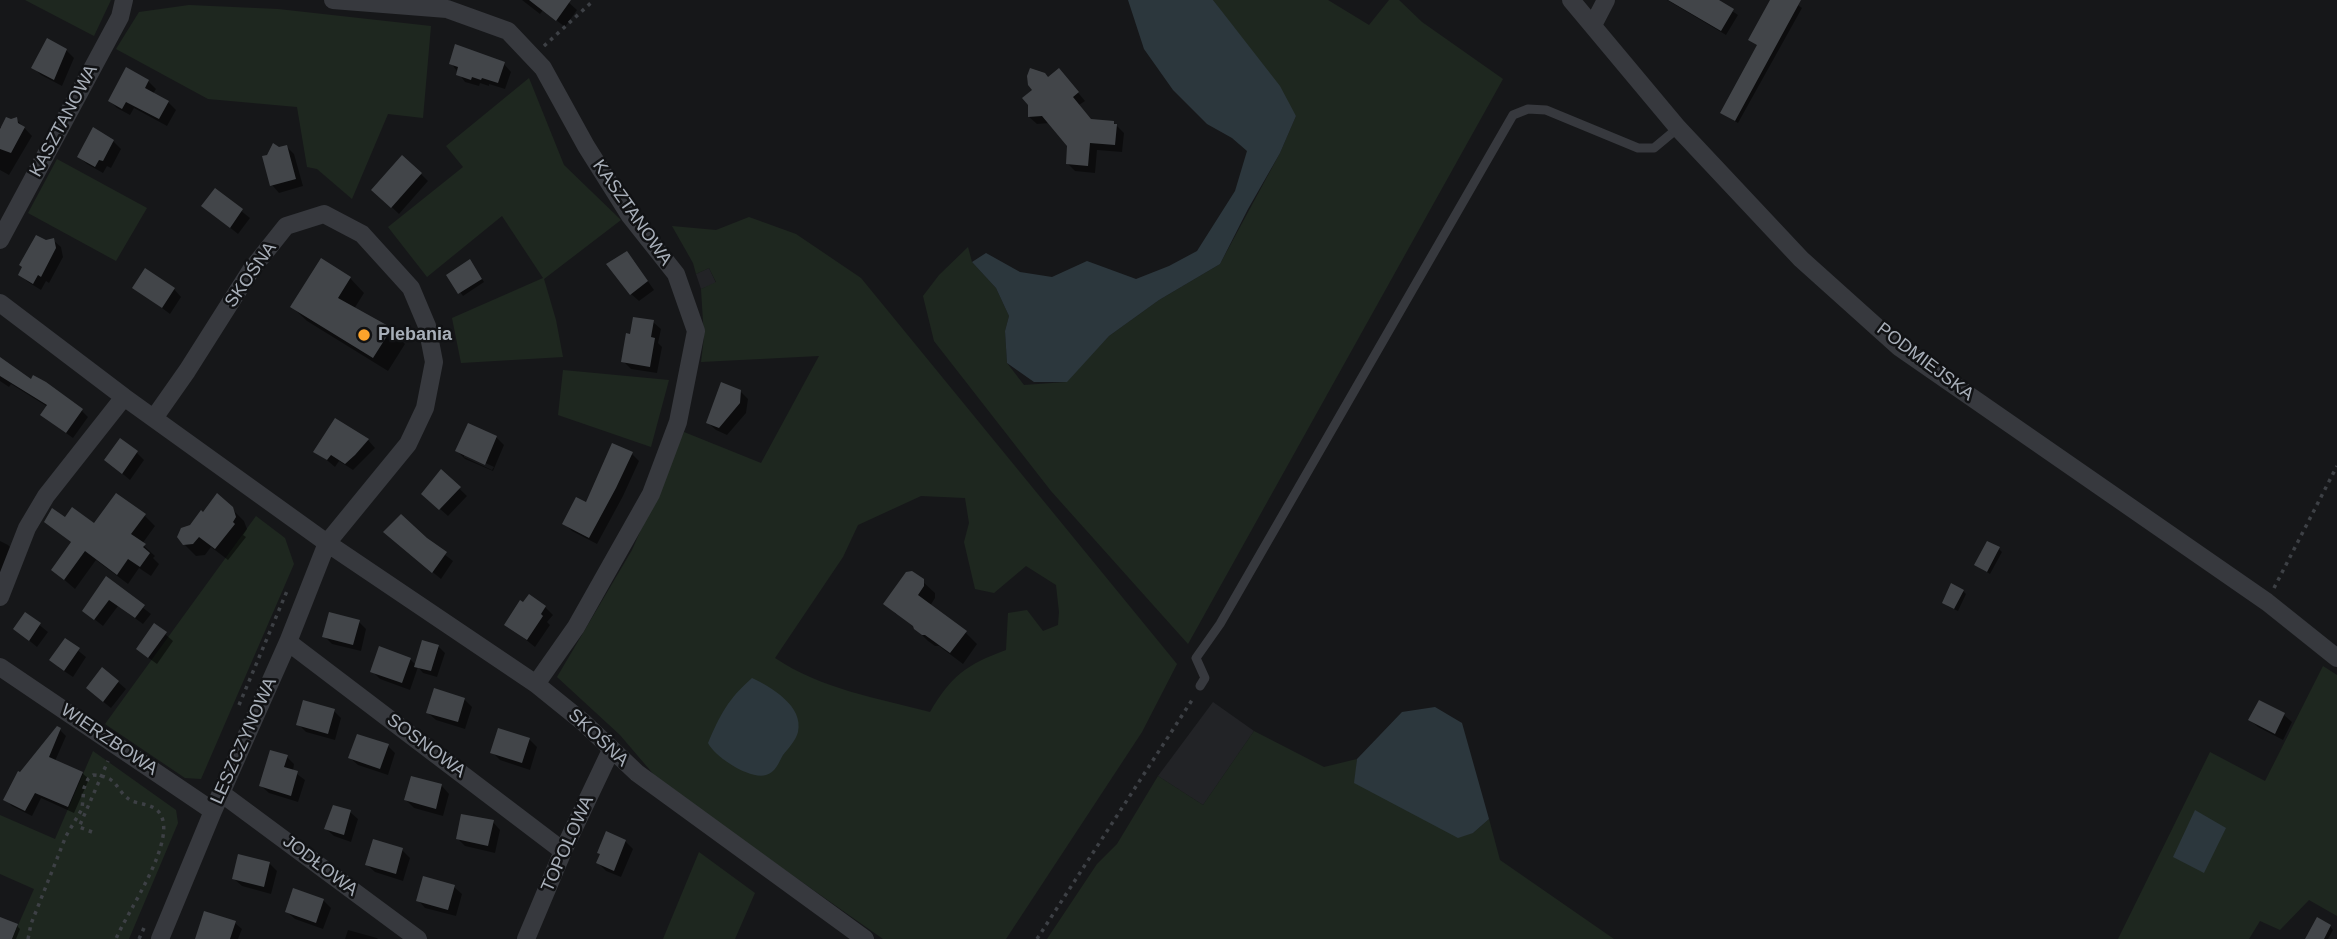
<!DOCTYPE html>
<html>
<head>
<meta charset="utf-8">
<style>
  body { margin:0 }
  canvas { display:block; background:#161719 }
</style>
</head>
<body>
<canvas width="2337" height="939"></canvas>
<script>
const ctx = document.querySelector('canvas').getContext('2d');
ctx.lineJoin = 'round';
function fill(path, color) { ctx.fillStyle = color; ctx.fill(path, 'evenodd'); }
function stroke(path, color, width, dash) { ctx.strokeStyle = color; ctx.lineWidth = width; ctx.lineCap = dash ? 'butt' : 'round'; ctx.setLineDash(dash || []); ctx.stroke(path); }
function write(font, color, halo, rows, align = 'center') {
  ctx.font = font + ' Helvetica,sans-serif'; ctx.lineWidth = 5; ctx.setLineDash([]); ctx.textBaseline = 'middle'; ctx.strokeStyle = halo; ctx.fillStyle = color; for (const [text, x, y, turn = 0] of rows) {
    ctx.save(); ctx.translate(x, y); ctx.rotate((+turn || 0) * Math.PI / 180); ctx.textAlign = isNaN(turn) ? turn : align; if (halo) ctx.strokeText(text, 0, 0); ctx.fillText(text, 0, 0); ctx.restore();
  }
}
const built = new Path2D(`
  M709 268 716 283 701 289 696 274Z
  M1213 702 1254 731 1203 805 1158 776Z`);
const green = new Path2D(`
  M25 0H111L94 36Z
  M1213 0H1328L1369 25 1389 0H1399L1422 22 1503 79 1188 644 1051 491 934 341 923 296 939 275 968 247 972 262 996 288 1009 316 1005 331 1007 363 1024 385 1066 382 1109 336 1159 300 1220 264 1280 153 1296 116Z
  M189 5 278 9 431 26 423 118 388 114 352 199 317 169 307 167 297 107 208 99 116 49 139 12Z
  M529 78 564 165 621 220 544 279 556 320 563 357 461 363 452 318 543 278 502 216 427 277 388 227 463 167 446 146Z
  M57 159 147 208 116 261 28 213Z
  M749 217 796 234 861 278 1177 664 1142 732 1006 939H883L661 783 620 735 557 677 632 550 684 432 761 463 819 356 701 362 704 337 701 289 716 282 709 268 696 274 693 263 672 226 716 230ZM921 496 965 498 969 523 964 542 975 589 994 593 1026 566 1056 585 1059 612 1058 625 1043 631 1027 610 1008 613 1006 650C966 665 952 675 930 712 877 698 821 689 775 658L843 557 858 525Z
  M563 370 669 380 651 447 558 415Z
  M256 516 285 538 294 564 201 779 185 778 105 724Z
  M2323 666 2337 675V916L2309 900 2280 930 2260 921 2249 939H2118L2210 752 2265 781Z
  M1254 731 1324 767 1357 759 1355 783 1473 833 1489 819 1500 860 1614 939H1047L1097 864 1117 844 1158 776 1203 805Z
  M93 751 176 810 178 823 129 939H12L34 889 0 874V815L55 839Z
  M699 852 755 893 735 939H663Z`);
const water = new Path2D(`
  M1128 0H1213L1280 86 1296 116 1280 153 1248 209 1220 264 1159 300 1109 336 1067 382H1034L1007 363 1005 331 1009 316 996 288 972 262 986 253 1020 272 1052 277 1087 261 1136 279 1169 266 1197 251 1235 191 1247 151 1232 138 1207 124 1173 90 1144 49Z
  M752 678C771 687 804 706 798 732 796 740 788 749 783 755 779 762 775 773 766 775 750 780 715 757 708 743 720 715 728 699 752 678Z
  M1435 707 1462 723 1489 819 1473 833 1458 838 1354 783 1357 759 1402 712Z
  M2195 810 2226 828 2204 873 2173 857Z`);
const shadow = new Path2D(`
  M522 0H566L577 10 565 27 543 10 540 14Z
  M1667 0H1716L1738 15 1726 35Z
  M1772 0H1791L1802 8 1738 123 1726 116 1759 46Z
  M66 50 74 58 62 86 41 75 33 67Z
  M451 63 504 64 511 72 505 89 489 84V86L480 83 479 86 465 82Z
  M1066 78 1085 101 1079 105 1092 121 1114 123 1124 133 1122 152 1097 150 1095 173 1075 171 1067 163 1069 145 1050 123 1037 124 1029 117 1048 79Z
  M148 81 156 89 153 94 168 102 176 110 167 126 134 108 130 115 117 108 110 101Z
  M16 119 32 136 9 175 0 170V127L3 128Z
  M113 141 121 149 111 168 107 166 103 173 87 164 79 157Z
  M287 147 294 154 303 186 279 193 272 185 268 157 278 149Z
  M421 174 428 181 399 214 381 197Z
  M215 190 250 218 238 234 203 206Z
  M53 240 61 247 63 257 49 283 46 281 41 290 28 282 20 275 45 242Z
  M634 261 654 290 639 301 631 294Z
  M473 265 484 282 463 296 448 276Z
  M350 278 364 293 354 309 391 329 405 344 388 371 307 321 292 307Z
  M134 287 174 289 181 297 170 314Z
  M653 322 661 329 658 343 662 347 657 373 631 369 623 361 632 336Z
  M0 359 31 381 82 411 88 417 73 438 49 421 48 407 11 384 9 387 0 381Z
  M740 391 748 399 746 413 727 435 716 430 708 423Z
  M496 437 504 445 493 471 465 459 457 451ZM464 453 494 467 492 470 464 457Z
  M368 440 375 448 353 470 339 461 335 467 316 451Z
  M136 452 144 460 130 480 106 460Z
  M632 454 639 461 623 496 597 544 572 531 564 523 587 504Z
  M441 471 467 496 448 516 431 501Z
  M231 508 244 521 247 529 243 535 246 537 228 560 211 547 205 555 196 556 184 544Z
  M145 516 155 526 142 544 155 556 153 558 159 564 151 576 139 568 128 584 96 560 75 589 53 570 72 543 46 522 65 519 94 526Z
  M393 540H426L453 561 441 579Z
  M0 541 8 545 14 551 0 587Z
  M1999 549 2002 552 1990 574 1980 568Z
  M106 579 151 614 143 624 118 606 103 626 84 611Z
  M922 581 935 593V598L930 606 965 632 977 644 963 664 939 646H935L928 641 919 632 921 630 896 611V614L886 604Z
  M1963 591 1966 594 1958 611 1947 606Z
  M545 607 553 615 547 622 550 625 535 647 506 624Z
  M26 614 48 632 37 647 15 629Z
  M359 622 366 629 361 651 332 644 324 636Z
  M165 634 173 641 157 664 146 656Z
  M65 640 86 657 73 677 58 667Z
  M438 646 445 653 437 677 423 673 418 667 410 690 380 679 372 671 410 659 417 666Z
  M118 682 126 689 111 708 96 696Z
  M464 699 472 707 465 729 436 720 428 713Z
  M2260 702 2284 715 2292 722 2283 740 2258 727 2250 720Z
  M334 711 341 718 335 740 306 732 298 724Z
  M60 730 66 736 55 761 82 773 89 779 74 813 41 798 32 816 12 806 5 799 21 775Z
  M529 739 537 747 530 770 500 760 492 752Z
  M388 746 395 753 388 775 358 765 350 758Z
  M287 757 294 764 293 771 305 780 298 802 269 793 261 786Z
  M442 786 449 794 443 816 414 808 406 800Z
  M350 812 358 819 351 842 334 836 326 829Z
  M493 822 500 830 495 853 465 846 458 839Z
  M625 841 633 849 621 877 606 871 598 863 601 855 599 853Z
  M402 850 410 858 403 881 375 872 367 865Z
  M269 863 277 871 271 894 242 886 234 879Z
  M454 887 462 894 456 916 425 908 418 900Z
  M323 900 331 908 323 929 295 919 287 912Z
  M235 923 242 929 238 939H200Z
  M17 926 20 929 16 939H0V927Z
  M2330 926 2333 930 2328 939H2307Z
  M348 930 377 938 378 939H345Z`);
const building = new Path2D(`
  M529 0H571L556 21Z
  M1668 0H1719L1734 9 1721 31Z
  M1770 0H1801L1735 121 1720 113 1757 45 1748 40Z
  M47 38 67 49 54 80 31 68Z
  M455 44 505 62 498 83 482 78 481 80 472 77 471 80 456 75 458 67 449 64Z
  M126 67 149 80 145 88 169 101 159 119 126 102 122 109 108 101Z
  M1030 68 1045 73 1048 77 1059 68 1079 92 1073 97 1091 119 1114 121V124H1117L1115 145 1090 143 1088 166 1066 164 1067 146 1042 116 1028 117V105L1022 98 1032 90 1028 85 1027 76Z
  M6 117 11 119 17 117 18 123 25 127 11 153 0 149V129Z
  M93 127 114 140 103 161 99 160 95 167 77 157Z
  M273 143 279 147 287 145 296 179 270 186 262 156 267 155Z
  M402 155 422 173 391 208 371 190Z
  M215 188 243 209 230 228 201 206Z
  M36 235 46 240 54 238 56 248 41 277 38 275 33 284 18 275 22 267 19 265Z
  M627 251 648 281 630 295 606 264Z
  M321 258 351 277 338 298 392 328 373 358 290 307Z
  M470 259 482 279 458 294 446 275Z
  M145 268 175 288 162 308 132 288Z
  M633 317 654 320 651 337 655 338 650 367 621 362 626 333 630 334Z
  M0 357 31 379 33 375 46 382 83 409 66 433 40 415 47 405 0 376Z
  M721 382 741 390 740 403 719 428 706 423Z
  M335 418 369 439 355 455 345 464 331 455 327 460 313 452Z
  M468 423 497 436 485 465 455 451Z
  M120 438 138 451 122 474 104 460Z
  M612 443 633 452 616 488 589 538 562 524 576 497 586 502Z
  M441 469 461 487 439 510 421 494Z
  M116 493 146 514 131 534 146 544 143 547 150 553 140 567 128 559 117 575 85 551 64 580 51 570 71 542 44 522 52 508 65 517 72 507 94 523Z
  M217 493 233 507 236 517 233 522 235 524 215 549 199 537 193 544 183 545 177 537 181 528 190 525 201 510 203 512Z
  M401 514 427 538 447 552 432 573 383 532Z
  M1987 541 2000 547 1987 572 1974 565Z
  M912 571 924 579V586L918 595 967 631 950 653 925 635H922L914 629 913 626 883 604 906 572Z
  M106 576 145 605 135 618 109 600 94 620 82 611Z
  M1951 583 1964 590 1954 609 1942 603Z
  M529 594 546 606 541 614 543 616 527 640 504 625 520 600 523 602Z
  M25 612 41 623 29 641 13 629Z
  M329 612 360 620 353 645 322 637Z
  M154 623 167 632 148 658 136 649Z
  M65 638 80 648 64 671 49 660Z
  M422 640 439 645 431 671 414 667Z
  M379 646 411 658 402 683 370 672Z
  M102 667 119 681 103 702 86 688Z
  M434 688 465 698 458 722 426 713Z
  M303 700 335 709 328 734 296 725Z
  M2259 700 2285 713 2275 734 2248 720Z
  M57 726 61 728 49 757 83 772 68 807 35 793 25 811 3 800 18 771 20 772Z
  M498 728 530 738 522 763 490 753Z
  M357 734 389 744 380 769 348 758Z
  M270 750 288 755 284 767 298 771 291 796 259 786Z
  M411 776 442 784 436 809 404 800Z
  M333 805 351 810 344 835 324 829Z
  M461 814 494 820 488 846 456 839Z
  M606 831 626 840 614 871 596 863 600 854 597 853Z
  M373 839 403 848 396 874 365 865Z
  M238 854 270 862 264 887 232 879Z
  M423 876 455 885 448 910 416 901Z
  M293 888 324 899 316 923 285 912Z
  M204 911 236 921 230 939H195Z
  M0 917 18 924 12 939H0Z
  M2317 917 2331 925 2324 939H2305Z`);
const path = new Path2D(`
  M544 46 594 0
  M2274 588 2337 466
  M239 705 287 591
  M92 832 79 827 108 761
  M28 939 31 924 66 836 82 809 84 788 88 779 93 775C120 776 115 792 132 801 139 804 150 804 157 810 183 834 126 913 116 939
  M139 939 144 928
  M1037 939 1194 697`);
const service = new Path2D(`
  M1200 686 1205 678 1196 658 1220 624 1513 115 1528 109 1546 110 1638 148H1654L1678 128`);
const minor = new Path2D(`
  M333 0 447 9 508 31 543 68 586 146 630 216 676 274 696 331 678 422 651 494 576 627 536 684
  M1571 0 1678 128 1801 259 1899 347 2267 602 2337 658
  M1593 25 1606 0
  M0 240 120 17 124 0
  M0 303 124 397 327 543 536 684 583 722 637 773 865 939
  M154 418 187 371 251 270 286 226 324 214 362 234 411 288 427 326 434 362 425 408 408 444 327 543 288 642 213 811 160 939
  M0 597 27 528 46 496 124 397
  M288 642 563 851
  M0 667 213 811
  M221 793 418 939
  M526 939 563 851 611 750`);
const markers = [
  [364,335,7,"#fca32b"]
];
const streetNames = [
  ["KASZTANOWA",64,121,-62],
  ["KASZTANOWA",632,213,55],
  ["SKOŚNA",251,275,-55],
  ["PODMIEJSKA",1925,362,37],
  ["SKOŚNA",598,738,43],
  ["WIERZBOWA",109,740,34],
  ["LESZCZYNOWA",244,741,-66],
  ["SOSNOWA",426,746,37],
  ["TOPOLOWA",568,844,-66],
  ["JODŁOWA",320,866,37]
];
const poiNames = [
  ["Plebania",378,335]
];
fill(built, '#222326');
fill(green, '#1e271f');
fill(water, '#2c373d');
fill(shadow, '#0007');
fill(building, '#424549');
stroke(path, '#3d4045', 3.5, [3.5, 5]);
stroke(service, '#37393e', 9);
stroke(minor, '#37393e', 18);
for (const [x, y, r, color] of markers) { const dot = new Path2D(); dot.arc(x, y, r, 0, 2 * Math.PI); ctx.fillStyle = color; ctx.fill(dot); stroke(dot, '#111214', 2.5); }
write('18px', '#a8afb9', '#111214', streetNames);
write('bold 18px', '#a8afb9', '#111214', poiNames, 'left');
</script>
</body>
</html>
